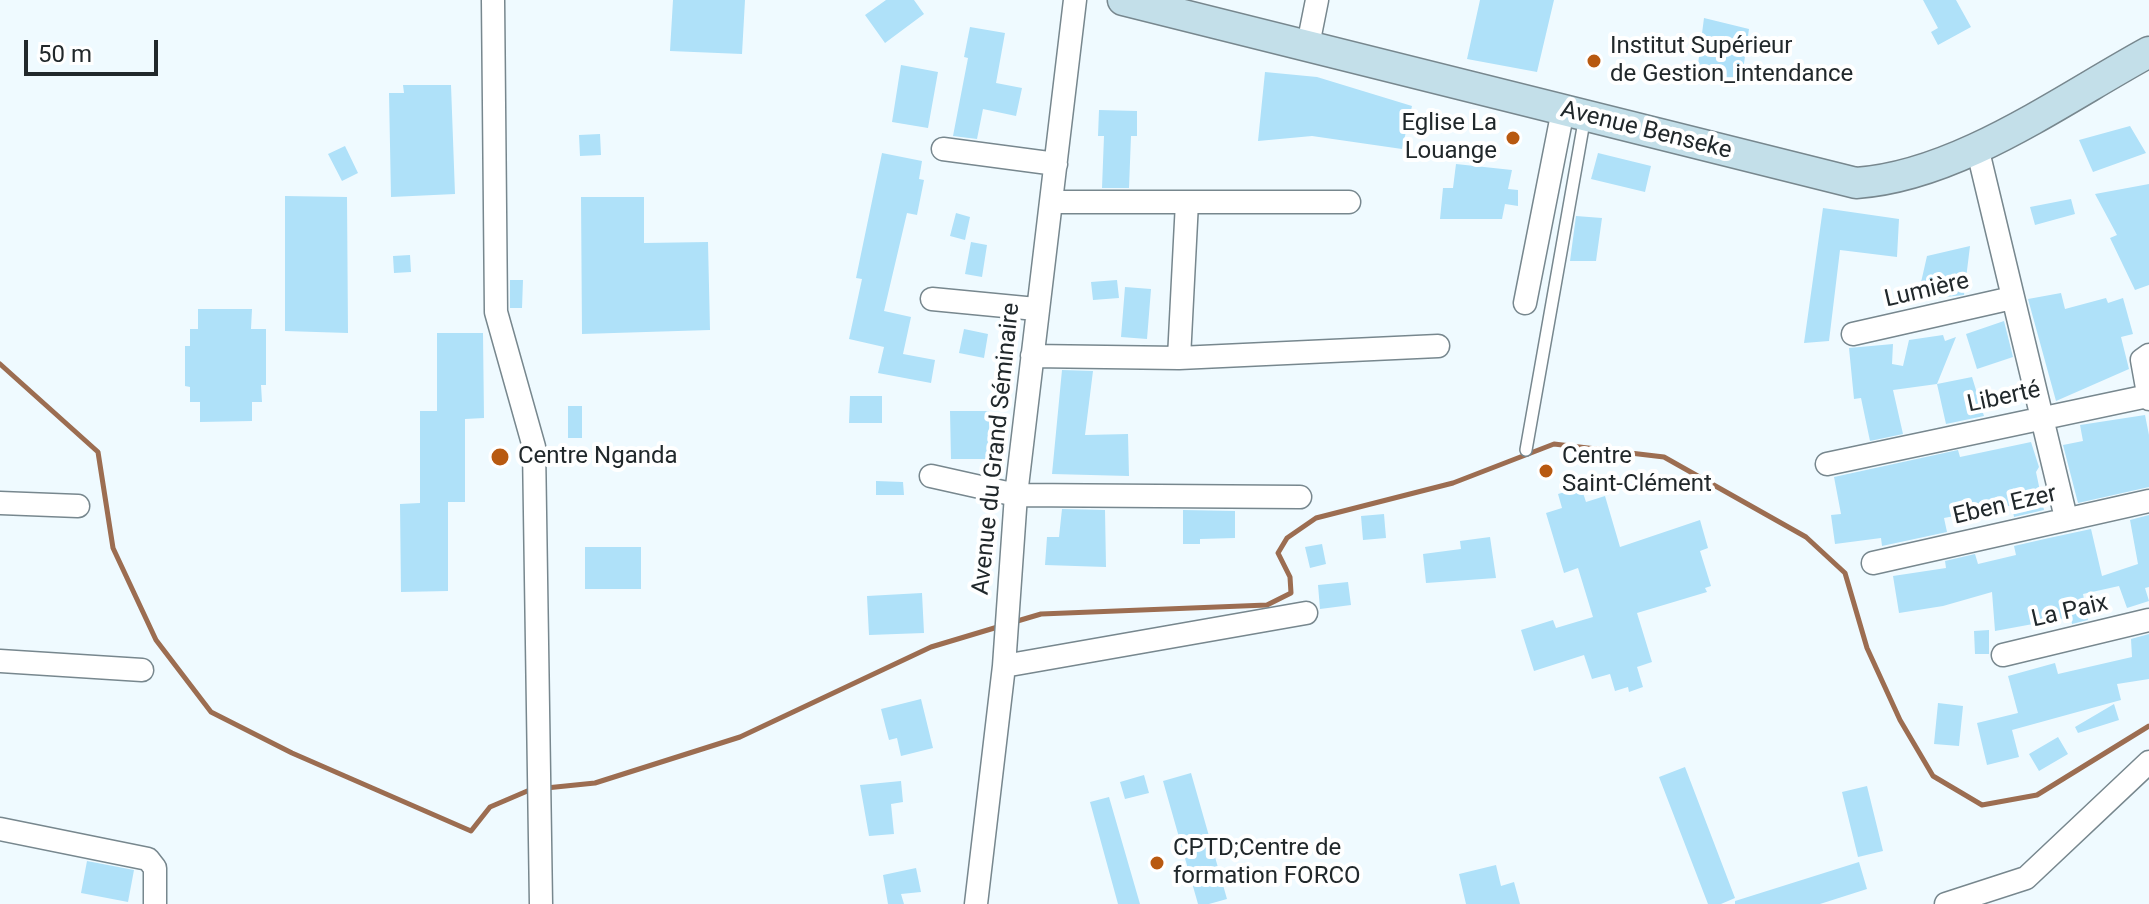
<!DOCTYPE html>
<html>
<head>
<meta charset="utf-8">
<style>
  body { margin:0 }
  #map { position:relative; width:2149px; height:904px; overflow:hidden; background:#effaff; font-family:Roboto,sans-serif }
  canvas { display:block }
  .scale { position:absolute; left:24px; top:40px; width:134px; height:36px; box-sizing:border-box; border:4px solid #21282b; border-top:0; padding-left:10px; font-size:24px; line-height:28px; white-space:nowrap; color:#21282b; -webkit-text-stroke:6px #fff; paint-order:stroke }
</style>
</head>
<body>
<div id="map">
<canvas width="2149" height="904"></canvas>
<div class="scale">50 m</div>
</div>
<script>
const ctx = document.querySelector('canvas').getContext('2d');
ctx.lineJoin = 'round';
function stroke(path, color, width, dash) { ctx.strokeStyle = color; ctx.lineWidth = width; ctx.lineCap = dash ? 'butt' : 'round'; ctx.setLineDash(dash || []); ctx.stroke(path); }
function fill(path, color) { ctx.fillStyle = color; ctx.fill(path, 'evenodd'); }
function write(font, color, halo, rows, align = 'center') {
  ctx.font = font + ' Roboto,sans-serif'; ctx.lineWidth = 8; ctx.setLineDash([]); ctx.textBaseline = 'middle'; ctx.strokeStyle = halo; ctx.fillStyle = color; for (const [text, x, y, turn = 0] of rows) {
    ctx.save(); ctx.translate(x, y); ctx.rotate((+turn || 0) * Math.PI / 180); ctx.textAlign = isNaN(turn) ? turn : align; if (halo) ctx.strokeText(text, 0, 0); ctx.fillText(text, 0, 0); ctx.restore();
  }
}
const stream = new Path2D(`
  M0 364 98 452 113 548 156 640 211 712 292 753 471 831 490 807 532 789
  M1014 622 1041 614 1267 605 1291 593 1290 577 1278 553 1287 538 1316 518 1453 483 1554 444 1664 457 1806 537 1845 573 1867 648 1900 720 1933 776 1982 805 2037 795 2149 726
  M546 788 595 783 740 737 931 647 1001 626`);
const building = new Path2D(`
  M673 0H745L742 54 670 51Z
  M886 0H914L924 14 885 43 865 15Z
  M1480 0H1554L1537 72 1467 59Z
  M1923 0H1956L1971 27 1938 45 1931 32 1938 28Z
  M1704 18 1749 29 1741 84 1696 80Z
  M970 27 1005 33 996 83 1022 88 1016 116 983 109 977 139 953 136 968 58 964 57Z
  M901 65 938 72 928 128 892 122Z
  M1265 72 1317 77 1412 106 1402 149 1312 136 1258 141Z
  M403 85H451L455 194 391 197 389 93H404Z
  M1099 110 1137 111V136H1131L1129 188H1102L1104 136H1098Z
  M2130 126 2146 153 2093 172 2079 140Z
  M600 134 601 155 580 156 579 135Z
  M345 146 358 173 342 181 328 154Z
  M882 153 922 161 919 179 924 180 917 215 907 213 884 311 911 317 903 354 935 360 931 383 878 373 884 347 849 339 862 279 856 278Z
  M1598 153 1651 166 1645 192 1591 179Z
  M1456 164 1512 170 1508 189 1518 190V206L1505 204 1502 219H1440L1443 188H1453Z
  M2149 184V285L2135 290 2110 238 2117 235 2095 194Z
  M285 196 347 197 348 333 285 331Z
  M581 197H644V243L708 242 710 330 582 334Z
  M2071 199 2075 214 2035 225 2030 207Z
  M1823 208 1899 219 1897 257 1840 250 1829 341 1804 343Z
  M956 213 970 217 965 240 950 236Z
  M1576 216 1602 218 1596 261H1570Z
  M971 242 987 245 982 277 965 274Z
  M1970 246 1964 295 1917 300 1927 256Z
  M410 255 411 272 394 273 393 256Z
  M510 280H523L522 308H510Z
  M1117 280 1119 298 1093 300 1091 282Z
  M1125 287 1151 289 1147 339 1121 337Z
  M2061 293 2065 309 2106 298 2108 303 2123 298 2133 334 2121 337 2129 369 2056 401 2028 299Z
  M198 309H252L251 329H266V385H261L262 402H252V421L200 422V402H190V387L185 386V346H190V329H198Z
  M2004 321 2013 357 1977 369 1966 334Z
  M964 329 988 334 984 358 959 353Z
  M437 333H483L484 418 465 419V502H448V591L401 592 400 504 420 503V411H437Z
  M1943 335 1945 341 1956 337 1937 384 1893 390 1903 434 1870 441 1861 398 1854 399 1849 348 1893 344 1892 364 1903 366 1909 340Z
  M1062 370 1093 371 1085 435 1128 434 1129 476 1052 474Z
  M1972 377 1984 416 1946 424 1937 384Z
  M850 396H882V423H849Z
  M568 406H582V438H568Z
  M950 411H989V459H951Z
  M2145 415 2149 435V487L2078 503 2063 445 2083 441 2080 425Z
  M2031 442 2039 467 2036 472 2044 510 2014 517 2012 506H2006L1944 518 1947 532 1882 546 1881 538 1835 544 1831 515 1841 514 1834 477 1958 450 1960 457Z
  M876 481 903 482 904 495H876Z
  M1581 487 1586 502 1605 496 1620 547 1700 520 1708 548 1700 551 1711 586 1705 588 1707 592 1637 613 1652 662 1637 667 1643 687 1629 692 1628 687 1615 691 1610 674 1592 679 1584 655 1534 671 1521 630 1553 620 1556 628 1593 617 1578 568 1564 573 1546 513 1562 508 1558 494Z
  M1062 509 1105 510 1106 567 1045 565 1047 537H1059Z
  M1183 510 1235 511V538L1200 539V544H1183Z
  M1384 514 1386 538 1363 540 1361 516Z
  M2149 515V587L2145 588 2149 601 2127 608 2119 586 2083 594 2088 620 2072 624 2071 617 1995 631 1992 592 1943 606 1899 613 1893 576 1946 568 1945 561 1975 554 1978 564 2016 555 2014 546 2049 538 2091 529 2102 576 2138 564 2130 520Z
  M1490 537 1496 578 1426 583 1423 554 1461 549 1460 541Z
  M1322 544 1326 564 1310 568 1305 547Z
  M585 547H641V589H585Z
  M1348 582 1351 605 1320 609 1318 585Z
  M922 593 924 633 869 635 867 596Z
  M1989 630V654H1975L1974 631Z
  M2149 634V679L2117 684 2121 700 2012 730 2019 757 1987 765 1977 723 2018 713 2008 676 2055 663 2058 674 2132 657 2131 639Z
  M921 699 933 748 901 756 897 738 889 740 881 709Z
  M1938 703 1963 706 1959 746 1934 744Z
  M2114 704 2119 720 2078 733 2075 727Z
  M2058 737 2068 754 2039 771 2029 754Z
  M1685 767 1735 898 1721 904H1708L1659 777Z
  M1191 773 1227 899 1209 904H1198L1163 781Z
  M1144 775 1149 793 1125 799 1120 782Z
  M901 781 903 802 891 804 894 834 869 836 860 785Z
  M1867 786 1883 851 1858 857 1842 792Z
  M1109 797 1140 904H1118L1090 802Z
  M87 861 134 870 128 902 81 893Z
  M1859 862 1867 889 1820 904H1735V901Z
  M1496 865 1501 886 1514 882 1520 904H1466L1459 874Z
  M916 868 921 892 901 894 904 904H888L883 875Z`);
const lane = new Path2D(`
  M1526 450 1585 116`);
const street = new Path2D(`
  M493 0 496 312 534 447 541 904
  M1308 45 1317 0
  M1977 147 2066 518
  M943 149 1056 164
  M1051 202H1349
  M932 299 1036 309
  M1525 303 1563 110
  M1853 334 2012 298
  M2149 355 2142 360 2149 399
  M1032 356 1179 358 1438 346
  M1179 358 1187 202
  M1827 464 2148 396
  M931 476 1016 495 1300 497
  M0 503 78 506
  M1873 563 2149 501
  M2003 655 2149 620
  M0 661 142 670
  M1004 666 1306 613
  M0 829 148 859 155 868V904
  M976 904 1004 666 1016 495 1075 0
  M1946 904 2026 878 2149 762`);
const secondary = new Path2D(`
  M1123 0 1856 183C1958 176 2061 100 2149 52`);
const markers = [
  [1594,61,8,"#b85910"],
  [1513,138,8,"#b85910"],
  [500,457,10,"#b85910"],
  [1546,471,8,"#b85910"],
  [1157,863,8,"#b85910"]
];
const poiNames = [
  ["Institut Supérieur",1610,47],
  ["de Gestion_intendance",1610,75],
  ["Eglise La",1497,124,"right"],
  ["Louange",1497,152,"right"],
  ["Centre Nganda",518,457],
  ["Centre",1562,457],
  ["Saint-Clément",1562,485],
  ["CPTD;Centre de",1173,849],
  ["formation FORCO",1173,877]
];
const streetNames = [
  ["Avenue Benseke",1646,131,14],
  ["Lumière",1927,291,-13],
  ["Liberté",2004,398,-12],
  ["Avenue du Grand Séminaire",997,449,-84],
  ["Eben Ezer",2005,506,-13],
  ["La Paix",2070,612,-13]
];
stroke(stream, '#9c6d51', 5);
fill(building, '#afe1f9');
stroke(lane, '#77878e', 14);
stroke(street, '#77878e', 25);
stroke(secondary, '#77878e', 33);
stroke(lane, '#fff', 11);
stroke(street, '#fff', 22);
stroke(secondary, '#c3dfe9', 30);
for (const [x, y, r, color] of markers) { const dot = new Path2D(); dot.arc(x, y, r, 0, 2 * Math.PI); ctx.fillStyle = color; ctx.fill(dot); stroke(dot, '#fff', 3); }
write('24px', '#21282b', '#fff', poiNames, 'left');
write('24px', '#21282b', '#fff', streetNames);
</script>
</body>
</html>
